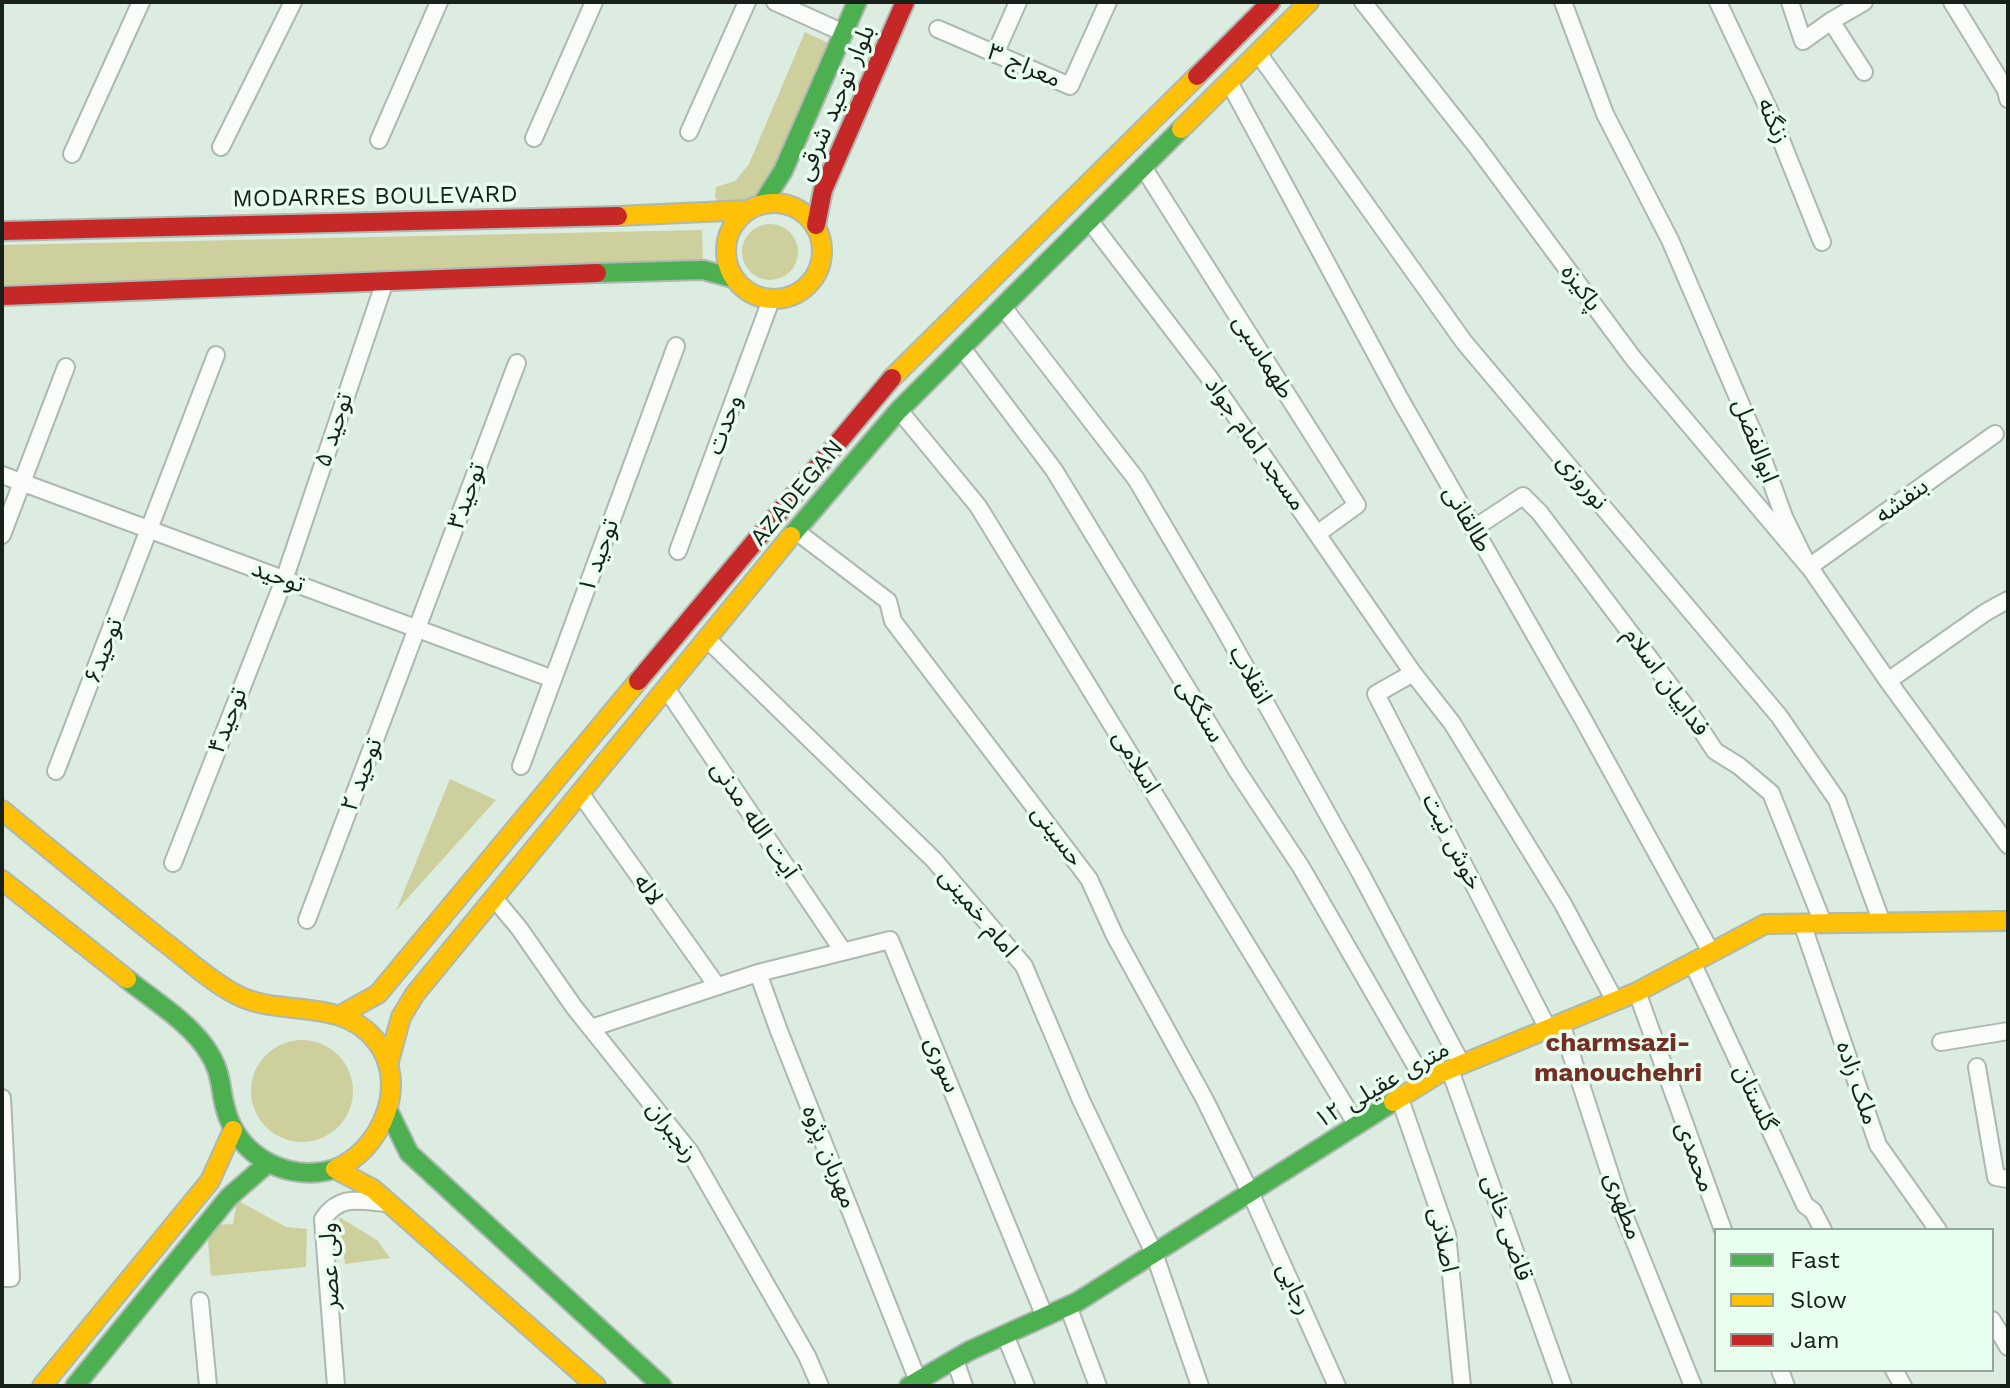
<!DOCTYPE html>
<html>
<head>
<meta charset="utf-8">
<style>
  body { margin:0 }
  #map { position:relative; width:2010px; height:1388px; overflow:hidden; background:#dcece1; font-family:"Work Sans",sans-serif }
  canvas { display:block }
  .frame { position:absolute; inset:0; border:4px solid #17211a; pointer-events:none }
  .legend { position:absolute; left:1714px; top:1228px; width:280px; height:144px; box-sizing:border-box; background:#e8feee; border:2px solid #94a699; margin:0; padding:10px 14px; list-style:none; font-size:24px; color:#17211a }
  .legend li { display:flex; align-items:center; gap:16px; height:40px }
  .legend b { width:40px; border:2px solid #94a699 }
</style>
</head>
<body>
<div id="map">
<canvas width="2010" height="1388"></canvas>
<div class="frame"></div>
<ul class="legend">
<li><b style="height:10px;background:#4caf50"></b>Fast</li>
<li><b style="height:10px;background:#ffc107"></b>Slow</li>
<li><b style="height:10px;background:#c62828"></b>Jam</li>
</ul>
</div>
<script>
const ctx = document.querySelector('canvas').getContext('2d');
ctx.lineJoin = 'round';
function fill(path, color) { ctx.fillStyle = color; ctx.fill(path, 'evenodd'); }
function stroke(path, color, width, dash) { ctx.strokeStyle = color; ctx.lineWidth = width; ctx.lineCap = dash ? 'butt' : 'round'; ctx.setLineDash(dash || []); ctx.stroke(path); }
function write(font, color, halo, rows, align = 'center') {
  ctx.font = font + ' "Work Sans","Noto Sans Arabic",sans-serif'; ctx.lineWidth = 7; ctx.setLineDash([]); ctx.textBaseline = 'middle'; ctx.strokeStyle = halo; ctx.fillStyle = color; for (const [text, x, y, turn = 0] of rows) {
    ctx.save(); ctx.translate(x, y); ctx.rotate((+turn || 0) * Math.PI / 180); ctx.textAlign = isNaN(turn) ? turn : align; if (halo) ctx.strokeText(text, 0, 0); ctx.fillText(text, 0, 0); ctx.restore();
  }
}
const green = new Path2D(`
  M805 32 828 43 781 158 752 199 721 206 715 197 716 187 735 181 749 164Z
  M742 252a28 28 0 1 1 56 0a28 28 0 1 1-56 0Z
  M702 230 703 264 2 285V245Z
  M450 779 496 800 396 911Z
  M251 1091a51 51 0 1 1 102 0a51 51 0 1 1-102 0Z
  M237 1200 286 1227 307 1229 306 1267 211 1276 208 1241 215 1225 233 1224Z
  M339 1217 377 1240 390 1258 345 1264Z`);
const street = new Path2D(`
  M775 2 844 33
  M1363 2 1477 147 1633 358 1809 567 1995 434
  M1563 2 1605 114 1670 240 1755 437 1784 517 1806 562 1888 681 2008 845
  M1718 2 1769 110 1822 242
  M1790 2 1803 41 1831 21 1864 72
  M1952 2 2006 90 2008 99
  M1831 21 1864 2
  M938 29 1070 86 1108 2
  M1258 53 1464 342 1779 716 1837 800 1882 923
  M995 54 1018 2
  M1229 82 1400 399 1583 719 1711 952
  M689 132 747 2
  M534 138 594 2
  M379 140 439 2
  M221 147 293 2
  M72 154 141 2
  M1143 167 1357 505 1317 534
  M1089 220 1208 376 1413 673 1452 723 1563 904 1615 1001
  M1003 307 1136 479 1222 625 1361 874 1462 1065
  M962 348 1054 470 1238 772 1301 867 1425 1082
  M899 410 978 506 1357 1125
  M2 475 553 679
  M1473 529 1523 496 1540 513 1684 704 1715 751 1739 766 1771 793 1823 923
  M796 531 888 601 893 621 1089 879 1115 936 1205 1100 1250 1192 1337 1386
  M2 535 66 367
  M678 551 771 300
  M707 639 934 860 1024 966 1081 1100 1154 1253 1200 1386
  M1413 673 1376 694 1548 1029
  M1888 681 1986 612 2008 600
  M666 688 843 951
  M521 766 676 346
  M56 771 216 355
  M580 793 717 986
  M173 863 284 580 385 281
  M494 898 519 928 574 1007 690 1152 807 1356 820 1386
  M307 920 517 363
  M1802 923 1878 1145 1938 1230
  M1692 962 1805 1205 1813 1211 1823 1230
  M758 973 890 940 1045 1317
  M1637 992 1723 1230
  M1561 1023 1620 1205 1693 1386
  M591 1028 758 973 779 1031 918 1381
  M1941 1042 2008 1031
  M1977 1067 1996 1177 2008 1179
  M1450 1070 1563 1386
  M2 1098 11 1278H2
  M1400 1099 1447 1234 1462 1386
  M200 1301 208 1386
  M1068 1306 1098 1386
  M1992 1320 2008 1347
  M1005 1335 1026 1386
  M955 1360 964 1386
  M1780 1370 1786 1386
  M1894 1370 1903 1386
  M336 1386 323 1219C340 1194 359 1201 386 1203`);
const fast = new Path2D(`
  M762 204 783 171 857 2
  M597 273 703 270 733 278
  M791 536 899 410 1181 129
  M127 979C155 1002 190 1022 209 1053 221 1071 220 1087 225 1107 237 1156 287 1183 335 1169
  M388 1110 409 1153 662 1386
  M75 1386 229 1197 268 1163
  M909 1386 969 1351 1077 1302 1393 1102`);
const slow = new Path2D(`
  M1181 129 1309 2
  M726 251a48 48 0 1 1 96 0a48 48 0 1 1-96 0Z
  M618 216 748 210
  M892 378 1197 76
  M2 810C55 854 109 898 163 941 187 959 210 981 237 995 282 1018 342 996 377 1042 409 1084 382 1150 335 1169
  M2 880 127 979
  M342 1014 378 994 638 681
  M388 1065 401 1017 415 994 791 536
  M1393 1102 1438 1074 1637 992 1765 924 2008 921
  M337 1170 373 1189 596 1386
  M42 1386 210 1181 233 1130`);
const jam = new Path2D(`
  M1197 76 1271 2
  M816 225 823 190 905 2
  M2 231 618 216
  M2 296 597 273
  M638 681 892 378`);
const streetNames = [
  ["معراج ۳",1024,66,23],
  ["بلوار توحید شرقی",836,103,-67],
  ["زنگنه",1773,121,67],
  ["MODARRES BOULEVARD",375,197,-1],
  ["پاکیزه",1581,288,54],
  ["طهماسبی",1263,357,58],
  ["وحدت",725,425,-70],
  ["توحید ۵",334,430,-72],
  ["ابوالفضل",1755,441,69],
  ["مسجد امام جواد",1255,444,55],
  ["نوروزی",1582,482,50],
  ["AZADEGAN",797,493,-50],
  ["توحید۳",467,496,-70],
  ["بنفشه",1902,501,-36],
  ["طالقانی",1467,519,60],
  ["توحید ۱",599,556,-70],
  ["توحید",278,577,20],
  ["توحید۶",104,651,-69],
  ["انقلاب",1250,675,61],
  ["فداییان اسلام",1666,682,54],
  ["سنگکی",1200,711,59],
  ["توحید۴",228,721,-69],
  ["اسلامی",1136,762,59],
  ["توحید ۲",362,775,-69],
  ["آیت الله مدنی",754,820,56],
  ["حسینی",1057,836,53],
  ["خوش نیت",1452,842,63],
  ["لاله",648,890,55],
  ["امام خمینی",978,913,50],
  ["سوری",942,1065,68],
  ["ملک زاده",1857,1083,71],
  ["۱۲ متری عقیلی",1382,1085,-30],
  ["گلستان",1755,1098,65],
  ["رنجبران",672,1132,54],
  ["مهربان پژوه",829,1157,68],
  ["محمدی",1695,1157,70],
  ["مطهری",1623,1206,70],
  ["قاضی خانی",1507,1228,71],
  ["اصلانی",1443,1240,78],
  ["ولی عصر",330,1266,-92],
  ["رجایی",1294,1289,66]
];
const neighbourhoodNames = [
  ["charmsazi-",1618,1043],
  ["manouchehri",1618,1073]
];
fill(green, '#cdd09c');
stroke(street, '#acb8b0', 20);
stroke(fast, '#acb8b0', 22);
stroke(slow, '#acb8b0', 22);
stroke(jam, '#acb8b0', 22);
stroke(street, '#fafcfa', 16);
stroke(fast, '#4caf50', 18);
stroke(slow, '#ffc107', 18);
stroke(jam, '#c62828', 18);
write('24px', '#17211a', '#e8feee', streetNames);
write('bold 26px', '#732e25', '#e8feee', neighbourhoodNames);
</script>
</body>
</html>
